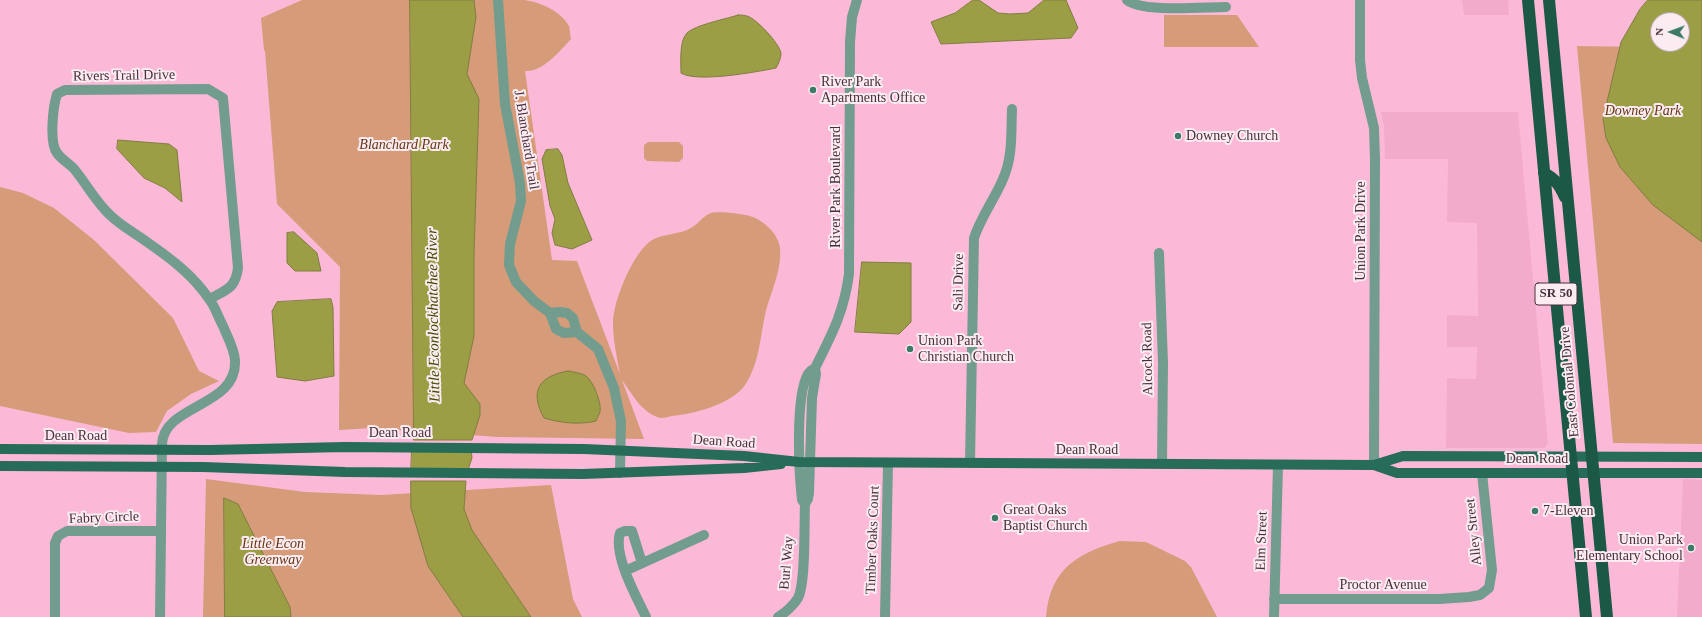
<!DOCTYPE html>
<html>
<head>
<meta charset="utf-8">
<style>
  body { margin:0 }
  #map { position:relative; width:1702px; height:617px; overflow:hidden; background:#fcb9d7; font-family:"Times New Roman",serif }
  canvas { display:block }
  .north { position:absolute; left:1650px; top:12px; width:40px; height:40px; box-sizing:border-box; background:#fbecf2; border:1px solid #b4a0a9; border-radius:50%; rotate:271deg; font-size:11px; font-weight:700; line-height:16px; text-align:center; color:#492f3b }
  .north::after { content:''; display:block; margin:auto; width:14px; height:18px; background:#3c7a67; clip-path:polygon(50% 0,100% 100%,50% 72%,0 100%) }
</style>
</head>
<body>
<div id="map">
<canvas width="1702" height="617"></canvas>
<div class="north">N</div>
</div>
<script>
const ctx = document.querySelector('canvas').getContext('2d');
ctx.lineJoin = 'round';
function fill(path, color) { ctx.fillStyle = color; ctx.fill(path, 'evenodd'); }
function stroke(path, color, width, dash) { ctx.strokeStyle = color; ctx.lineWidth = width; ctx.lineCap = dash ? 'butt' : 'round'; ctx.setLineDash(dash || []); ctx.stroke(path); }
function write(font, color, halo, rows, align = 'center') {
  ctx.font = font + ' "Times New Roman",serif'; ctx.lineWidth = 4; ctx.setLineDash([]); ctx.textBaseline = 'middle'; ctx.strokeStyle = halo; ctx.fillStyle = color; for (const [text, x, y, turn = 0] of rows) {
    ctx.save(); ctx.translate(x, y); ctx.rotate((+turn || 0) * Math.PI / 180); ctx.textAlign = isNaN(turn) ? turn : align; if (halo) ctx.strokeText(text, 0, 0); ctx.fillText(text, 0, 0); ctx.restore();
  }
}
const built = new Path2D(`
  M1462 0H1508L1509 15H1464Z
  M1381 112H1518L1548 443 1545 448H1446L1447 378 1476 379 1477 347H1447V315L1478 316 1477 223 1447 222 1448 159H1385L1384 127Z
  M1683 479 1702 480V617H1677Z`);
const green = new Path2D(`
  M302 0H524C540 2 561 11 569 26 570 30 570 35 571 39 559 52 543 72 525 71L552 260 577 261 620 374C617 357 613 341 613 323 613 301 634 249 654 239 665 234 679 234 689 229 697 226 703 215 711 213 721 211 744 214 753 217 765 222 779 235 780 248 782 272 770 293 765 315 760 339 759 364 745 385 732 404 694 414 672 416 668 417 663 418 660 418 641 412 633 395 622 380L644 439 498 437 373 428 339 430 340 267 277 204 265 51 264 50 261 18Z
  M1164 15H1237L1259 47H1164Z
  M1577 46 1702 48V444L1613 443Z
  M648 142H679L683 146V158L679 162 647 161 644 158V145Z
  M0 187 23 193 54 208 94 240 173 318 199 371 219 381 191 394 167 411 156 432 129 433 0 406Z
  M206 479 305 492 381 495 551 485 573 599 582 617H203Z
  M1120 541 1146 542 1185 561 1191 567 1217 617H1046C1050 569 1077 553 1120 541Z`);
const water = new Path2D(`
  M410 0H474L476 17 467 74 479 99 474 253V336L464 383 480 404V415L472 440H414Z
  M973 0H979L998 13 1010 14 1028 13 1044 0H1066L1078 28 1071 38 941 44 931 22 955 13Z
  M1648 0H1702V242L1653 205 1620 167 1606 138 1603 119 1621 42 1640 9ZM1658 20H1682V44H1658Z
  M738 15C741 15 744 15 747 16 757 19 779 43 781 53 781 58 779 63 776 68 756 72 697 83 681 73 681 62 679 41 687 33 695 25 726 19 738 15Z
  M118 140 169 144 177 150 182 202 165 188 144 178 117 149Z
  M558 149 562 155 568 183 592 240 572 249 555 245 552 233 555 219 550 206 542 159 546 150Z
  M294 232 317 253 321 271H295L287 263V233Z
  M862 262 911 263V322L899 334 855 332Z
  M331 299 333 307 334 376 305 381 277 377 272 311 277 302Z
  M568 371C574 372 581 373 586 376 593 381 602 403 600 412 599 415 597 418 596 421 579 425 561 423 544 418 529 391 539 376 568 371Z
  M412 448H471L472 458 467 473H411Z
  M411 481H466L464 509 472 530 531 617H463L428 566 411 508Z
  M224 498 238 504 290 607 291 617H225Z`);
const minor = new Path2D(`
  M498 0 505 104 520 183 521 201 510 244 509 265 516 282 534 301 550 313 556 329 564 333 577 332
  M1127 0C1142 13 1204 7 1226 7
  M1360 0V60L1362 78 1374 128 1375 159 1374 465
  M1159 253 1163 363 1162 464
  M550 313 560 312 567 313 573 318 577 332 598 349 614 388 618 407 621 421 620 473
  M970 463 974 238C981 217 994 200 1003 179 1013 157 1011 132 1012 109
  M805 504 802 500C799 473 795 396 808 374 810 371 813 369 815 368 832 334 844 312 849 274L850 42 852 17 857 0
  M642 563 632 531H625L620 533C613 555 636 596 646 617
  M625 571 704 535
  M1274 599H1439L1469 597 1480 595 1489 588 1492 570 1482 473
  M55 617V543L58 536 67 531H161
  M160 617 162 444C164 404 238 407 235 360 234 348 227 336 223 326 218 317 215 306 209 299 193 275 170 258 147 242 135 233 121 226 110 215 96 202 87 185 75 170 70 164 62 160 57 153 49 142 53 107 57 94L65 90 208 89 223 98 238 268C235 289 227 289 210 299
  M778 617C785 613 794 605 798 598 806 583 804 523 805 504L808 499 809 493 812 398 816 374 815 368
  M885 617 888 463
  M1274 617 1278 465`);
const major = new Path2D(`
  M0 449 210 450 345 447 584 449 744 456 799 462 1374 465 1403 456 1702 457
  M1374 465 1397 473H1702
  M0 466 203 467 345 472 583 474 744 468 781 464`);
const highway = new Path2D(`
  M1528 0 1586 617
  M1549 0 1607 617
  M1544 173C1556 179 1560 186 1565 197`);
const markers = [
  [813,90,4,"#3c7a67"],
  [1178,136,4,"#3c7a67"],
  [910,349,4,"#3c7a67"],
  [1535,511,4,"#3c7a67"],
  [995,518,4,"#3c7a67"],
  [1691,548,4,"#3c7a67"]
];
const shields = [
  [1556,294,42]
];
const shieldNames = [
  ["SR 50",1556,294]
];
const streetNames = [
  ["Rivers Trail Drive",124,76,-1],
  ["J. Blanchard Trail",526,140,81],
  ["River Park Boulevard",836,187,-90],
  ["Union Park Drive",1361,231,-90],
  ["Sali Drive",959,282,-89],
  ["Alcock Road",1148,359,-91],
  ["East Colonial Drive",1570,382,-95],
  ["Dean Road",400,433],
  ["Dean Road",76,436],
  ["Dean Road",724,442,4],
  ["Dean Road",1087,450],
  ["Dean Road",1537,459],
  ["Fabry Circle",104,518,-2],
  ["Alley Street",1474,532,-96],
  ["Timber Oaks Court",873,540,-88],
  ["Elm Street",1262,541,-88],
  ["Burl Way",787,563,-85],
  ["Proctor Avenue",1383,585]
];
const poiNames = [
  ["River Park",821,82],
  ["Apartments Office",821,98],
  ["Downey Church",1186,136],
  ["Union Park",918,341],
  ["Christian Church",918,357],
  ["Great Oaks",1003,510],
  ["Baptist Church",1003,526],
  ["7-Eleven",1543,511],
  ["Union Park",1683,540,"right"],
  ["Elementary School",1683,556,"right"]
];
const parkNames = [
  ["Downey Park",1643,111],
  ["Blanchard Park",404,145],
  ["Little Econ",273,544],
  ["Greenway",273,560]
];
const waterNames = [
  ["Little Econlockhatchee River",434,315,-91]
];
fill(built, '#f3abcb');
fill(green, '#d69b79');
fill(water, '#9b9e44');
stroke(water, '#827d41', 1);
stroke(minor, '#729c8d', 10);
stroke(major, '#266c58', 10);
stroke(highway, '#1b5846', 12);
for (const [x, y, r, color] of markers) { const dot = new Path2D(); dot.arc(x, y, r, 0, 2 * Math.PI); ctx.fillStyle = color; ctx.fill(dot); stroke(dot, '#fbecf2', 1.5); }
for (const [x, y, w] of shields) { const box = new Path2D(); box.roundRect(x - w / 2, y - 11, w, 22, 3); ctx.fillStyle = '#fbecf2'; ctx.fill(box); stroke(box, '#492f3b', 1); }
write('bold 13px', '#492f3b', null, shieldNames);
write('14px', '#492f3b', '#fbecf2', streetNames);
write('14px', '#492f3b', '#fbecf2', poiNames, 'left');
write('italic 14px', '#673412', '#fbecf2', parkNames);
write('italic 15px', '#474800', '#fbecf2', waterNames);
</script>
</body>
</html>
